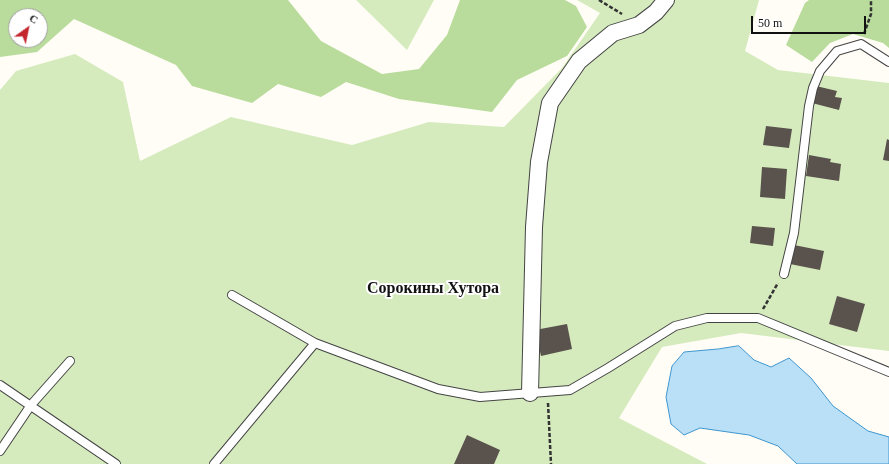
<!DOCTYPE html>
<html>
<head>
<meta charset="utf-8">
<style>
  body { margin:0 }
  #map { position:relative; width:889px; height:464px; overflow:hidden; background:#fffdf5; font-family:"Times New Roman",serif }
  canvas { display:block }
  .north { position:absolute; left:8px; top:8px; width:40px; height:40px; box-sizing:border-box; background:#fff; border:1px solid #a0a0a0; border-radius:50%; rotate:33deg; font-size:11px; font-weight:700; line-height:16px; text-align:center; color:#111 }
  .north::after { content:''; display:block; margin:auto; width:14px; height:18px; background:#c4262e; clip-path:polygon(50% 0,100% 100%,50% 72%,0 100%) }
  .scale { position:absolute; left:751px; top:16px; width:115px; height:18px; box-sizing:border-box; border:2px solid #111; border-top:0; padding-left:5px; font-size:12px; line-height:14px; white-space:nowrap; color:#111; -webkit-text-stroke:3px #fff; paint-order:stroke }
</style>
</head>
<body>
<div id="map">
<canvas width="889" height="464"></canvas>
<div class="north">С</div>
<div class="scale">50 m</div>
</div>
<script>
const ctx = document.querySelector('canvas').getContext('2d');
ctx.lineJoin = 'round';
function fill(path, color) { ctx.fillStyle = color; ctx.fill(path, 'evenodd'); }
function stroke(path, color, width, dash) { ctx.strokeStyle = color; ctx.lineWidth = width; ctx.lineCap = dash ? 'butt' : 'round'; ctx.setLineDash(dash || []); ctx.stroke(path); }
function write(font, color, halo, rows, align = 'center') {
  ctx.font = font + ' "Times New Roman",serif'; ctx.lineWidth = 4; ctx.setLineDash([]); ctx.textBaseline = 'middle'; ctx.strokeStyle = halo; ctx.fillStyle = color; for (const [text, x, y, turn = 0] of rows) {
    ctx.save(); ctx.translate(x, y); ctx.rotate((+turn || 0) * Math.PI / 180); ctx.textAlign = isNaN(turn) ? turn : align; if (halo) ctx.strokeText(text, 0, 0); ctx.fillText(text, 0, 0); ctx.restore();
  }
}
const green = new Path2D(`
  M356 0H434L407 50Z
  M577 0H759L745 51 778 70 889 83V351L741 333 662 347 619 418 707 464H0V90L16 71 75 54 123 82 140 161 231 117 352 145 429 122 504 127 562 68 600 13Z`);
const forest = new Path2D(`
  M0 0H288L321 41 382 74 419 69 447 35 460 0H565L576 6 587 27 567 56 517 80 492 112 399 99 346 82 321 97 278 84 252 103 192 86 176 65 74 19 37 52 0 57ZM16 16H40V40H16Z
  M809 0H889V48L883 43 853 34 830 43 812 62 786 45 805 3Z`);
const water = new Path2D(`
  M739 346 754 360 771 367 789 358 811 378 833 406 868 431 889 437V464H797L778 446 749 435 700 428 684 435 671 424 666 397 672 366 684 352 718 349Z`);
const building = new Path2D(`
  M816 86 837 91 835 97 842 98 839 110 812 103Z
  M766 126 792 129 789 148 763 145Z
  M887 139 889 140V161L883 160Z
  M809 155 831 159 830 162 841 164 839 181 806 176Z
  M762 167 787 169 785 199 760 197Z
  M752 226 775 228 773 246 750 243Z
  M794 245 824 251 820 270 790 264Z
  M837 296 865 304 857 332 829 324Z
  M567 324 572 349 541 356 535 330Z
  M467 435 500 450 494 464H454Z`);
const path = new Path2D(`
  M599 0 622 14
  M864 34 871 14V0
  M763 309 778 283
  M548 403 551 464`);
const service = new Path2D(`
  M784 274 794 233 809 106 813 88 820 71 837 51 861 44 889 62
  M232 295 315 343 438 389 480 397 570 390 608 368 675 326 707 318H758L889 372
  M0 385 116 464
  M0 451 31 405 70 361
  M214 464 315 343`);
const minor = new Path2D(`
  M530 393 534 227 539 162 550 103 579 61 613 33 639 25 656 12 666 0`);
const districtNames = [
  ["Сорокины Хутора",433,289]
];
fill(green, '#d5ebbd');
fill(forest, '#b9dc9c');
fill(water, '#b9e0f7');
stroke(water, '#3f96cf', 1);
fill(building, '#5a524d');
stroke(service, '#444', 10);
stroke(minor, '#444', 18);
stroke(path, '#333', 2.5, [4, 2]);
stroke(service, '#fff', 8);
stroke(minor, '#fff', 16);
write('bold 16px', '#111', '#fff', districtNames);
</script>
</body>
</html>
